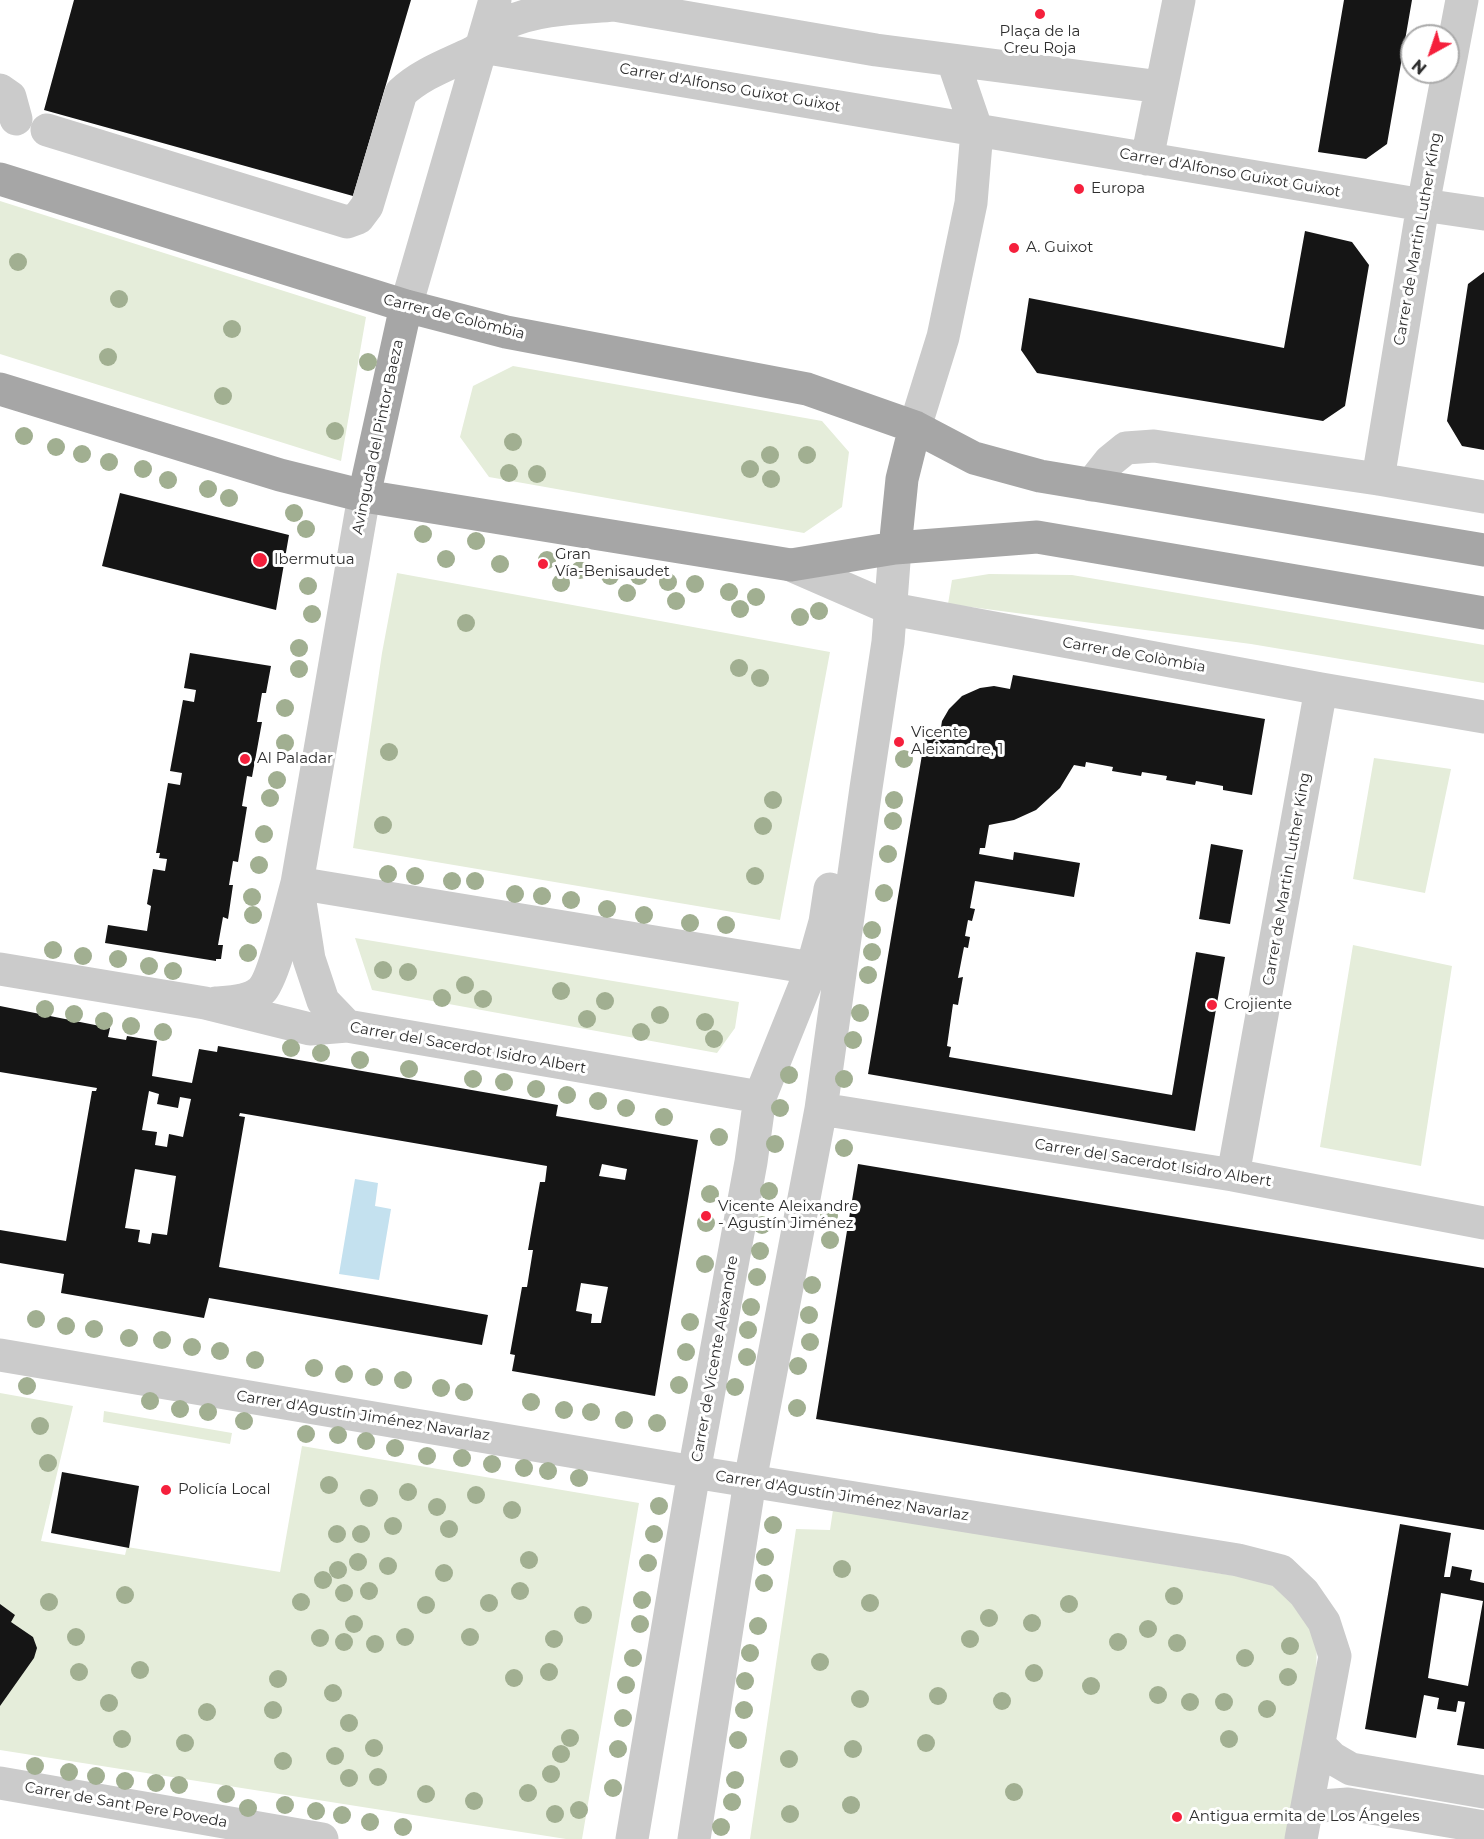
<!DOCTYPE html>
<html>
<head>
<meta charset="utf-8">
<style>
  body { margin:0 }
  #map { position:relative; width:1484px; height:1839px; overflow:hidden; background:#fff; font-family:Montserrat,sans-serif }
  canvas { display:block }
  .north { position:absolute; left:1400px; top:24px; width:60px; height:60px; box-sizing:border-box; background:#fff; border:2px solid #ababab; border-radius:50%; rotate:220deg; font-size:16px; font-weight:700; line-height:24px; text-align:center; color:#2e2e2e }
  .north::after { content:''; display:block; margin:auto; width:21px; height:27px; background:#f5203c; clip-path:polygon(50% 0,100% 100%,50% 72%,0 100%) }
</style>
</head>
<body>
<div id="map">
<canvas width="1484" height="1839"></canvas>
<div class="north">N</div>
</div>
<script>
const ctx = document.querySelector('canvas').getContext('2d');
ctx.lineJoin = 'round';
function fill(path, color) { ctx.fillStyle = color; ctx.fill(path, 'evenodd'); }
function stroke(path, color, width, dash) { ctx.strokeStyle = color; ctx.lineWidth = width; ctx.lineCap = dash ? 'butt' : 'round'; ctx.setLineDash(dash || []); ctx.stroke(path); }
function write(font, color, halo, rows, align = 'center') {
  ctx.font = font + ' Montserrat,sans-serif'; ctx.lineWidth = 6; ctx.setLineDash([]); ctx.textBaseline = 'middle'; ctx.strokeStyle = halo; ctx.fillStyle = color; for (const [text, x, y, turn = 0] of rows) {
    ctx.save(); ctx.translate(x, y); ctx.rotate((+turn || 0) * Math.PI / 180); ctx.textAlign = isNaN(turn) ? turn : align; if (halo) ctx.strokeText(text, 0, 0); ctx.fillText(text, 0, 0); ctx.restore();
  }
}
const green = new Path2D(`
  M0 201 366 317 341 461 0 354Z
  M513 366 822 421 849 452 842 507 804 533 489 477 460 437 473 386Z
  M397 573 830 652 780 920 353 848 382 653Z
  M989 574 1072 575 1484 645V683L1251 644 948 604 952 580Z
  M1374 758 1451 769 1425 893 1353 879Z
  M355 938 739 1002 735 1028 717 1053 372 990Z
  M1353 945 1452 966 1421 1166 1320 1147Z
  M0 1393 73 1406 41 1541 125 1555 127 1547 280 1572 302 1446 639 1503 582 1839H566L0 1750Z
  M104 1411 232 1433 230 1444 103 1422Z
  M833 1510 1266 1581 1288 1593 1317 1637 1316 1682 1289 1839H750L796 1529 830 1530Z`);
const water = new Path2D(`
  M355 1179 378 1183 375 1206 391 1209 379 1280 339 1274Z`);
const building = new Path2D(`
  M74 0H411L353 196 44 110Z
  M1344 0H1412L1387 144 1366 159 1318 152Z
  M1305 231 1352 242 1369 265 1345 406 1323 421 1037 373 1021 350 1029 298 1284 348Z
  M1484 272V450L1462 446 1447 421 1468 284Z
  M120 493 289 535 276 610 102 566Z
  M190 653 271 666 266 693H262L257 722H262L252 777 247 776 242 806 247 807 238 862 233 861 229 885H233L228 919 223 917 218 945H223L221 959H216V961L105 943 108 925 147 931 151 906 147 904 153 869 165 871 167 859 159 858 160 853H156L168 783 180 785 182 773 170 771 183 700 194 702 196 690 184 688Z
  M1013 675 1265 719 1252 795 1223 790V786L1196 781 1195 785 1166 780 1167 776 1142 772 1141 776 1112 771 1113 767 1086 762 1085 767 1074 765 1060 788 1036 810 1014 820 989 825 985 848H980L979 854 1013 860 1014 852 1080 863 1074 897 975 881 970 908 975 909 972 921 968 920 965 936 970 937 968 948 964 947 958 978 963 977 958 1005 953 1004 947 1046 951 1047 949 1057 1172 1095 1196 952 1225 957 1195 1131 868 1074 925 737 939 740 942 721 949 709 962 696 980 688 994 686 1010 689Z
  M1211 844 1243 850 1230 924 1199 919Z
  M0 1006 110 1028 108 1037 126 1040 127 1036 157 1041 152 1076 192 1083 199 1049 217 1052 218 1046 558 1105 556 1116 698 1140 655 1396 512 1371 515 1355 510 1354 522 1287H527L533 1250H528L540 1182H545L547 1166 240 1113 239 1116 245 1117 219 1267 488 1315 482 1345 209 1298 204 1318 61 1293 64 1274 0 1263V1230L66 1241 92 1091H96L97 1088 0 1072ZM149 1091 159 1094 157 1104 178 1108 180 1097 191 1099 183 1137 169 1134 167 1147 155 1145 157 1132 142 1130ZM602 1164 627 1169 625 1180 599 1176ZM135 1169 176 1176 167 1235 152 1233 150 1244 138 1242 140 1230 125 1228ZM581 1283 608 1287 601 1323H591L592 1314 576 1311Z
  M858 1164 1484 1268V1530L816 1419Z
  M62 1472 139 1486 129 1548 51 1533Z
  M1400 1524 1451 1533 1444 1577H1450L1452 1566 1472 1570 1470 1580 1484 1583V1749L1457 1745 1465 1702 1458 1701 1456 1712 1437 1709 1439 1698 1424 1695 1416 1738 1365 1729ZM1441 1593 1483 1601 1468 1686 1428 1678Z
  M0 1604 15 1615 11 1622 33 1637 37 1648 34 1658 0 1706Z`);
const minor = new Path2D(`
  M606 0 614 5 876 50 1161 87
  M482 47 1423 205 1484 214
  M0 90 10 97 16 119
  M47 130 347 222 358 218 367 206 401 93C421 74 447 65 472 53 487 45 494 28 506 23 538 8 579 8 614 5
  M1147 159 1179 0
  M406 306 495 0
  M915 427 943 337 971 203 977 131 953 61
  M1378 479 1423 205 1462 0
  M1091 485 1110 461 1126 448 1154 446 1378 479 1484 497
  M791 565 892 609 1321 689 1484 717
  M0 969 205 1003 310 1029 347 1026 760 1097
  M216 1003C230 1002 250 1002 261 991 274 979 291 904 297 883L812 968
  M347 1026 323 1001 309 959 297 883 364 496
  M821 1109 1233 1175 1484 1223
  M1233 1175 1321 689
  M0 1355 694 1472 1238 1560 1281 1571 1304 1593 1324 1622 1335 1656 1301 1839
  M1319 1745 1332 1758 1351 1769 1484 1792
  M0 1783 322 1839
  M1307 1807 1348 1804 1484 1827
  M632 1839 694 1472 751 1162 760 1097 812 968 825 922 830 889
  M694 1839 750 1481 821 1109 866 788 888 642 895 548`);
const major = new Path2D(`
  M0 179 406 306 506 332 807 389 915 427 974 458 1040 476 1484 550
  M0 389 280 475 364 496 791 565 895 548 1037 537 1484 613
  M364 496 406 306
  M895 548 902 479 915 427`);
const trees = [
  [18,262],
  [119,299],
  [232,329],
  [108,357],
  [368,362],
  [223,396],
  [335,431],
  [24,436],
  [513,442],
  [56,447],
  [82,454],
  [770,455],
  [807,455],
  [109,462],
  [143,469],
  [750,469],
  [509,473],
  [537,474],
  [771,479],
  [168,480],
  [208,489],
  [229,498],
  [294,513],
  [306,529],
  [423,534],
  [476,541],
  [446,559],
  [547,560],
  [500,564],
  [580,570],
  [610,576],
  [639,576],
  [668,582],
  [561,583],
  [695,584],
  [308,586],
  [729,592],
  [627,593],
  [756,597],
  [676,601],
  [740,609],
  [819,611],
  [312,614],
  [800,617],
  [466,623],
  [299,648],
  [739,668],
  [299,669],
  [760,678],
  [285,708],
  [285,743],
  [389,752],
  [904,759],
  [277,780],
  [270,798],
  [773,800],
  [894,800],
  [893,821],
  [383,825],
  [763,826],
  [264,834],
  [888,854],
  [259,865],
  [388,874],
  [415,876],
  [755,876],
  [452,881],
  [475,881],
  [884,893],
  [515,894],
  [542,896],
  [252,897],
  [571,900],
  [607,909],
  [253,915],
  [644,915],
  [690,923],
  [726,925],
  [872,930],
  [53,950],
  [872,952],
  [248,953],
  [83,956],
  [118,959],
  [149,966],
  [383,970],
  [173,971],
  [408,972],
  [868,975],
  [465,985],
  [561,991],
  [442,998],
  [483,999],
  [605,1001],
  [45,1009],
  [860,1013],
  [74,1014],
  [660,1015],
  [587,1019],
  [104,1021],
  [705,1022],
  [131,1026],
  [163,1032],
  [641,1032],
  [714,1039],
  [853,1040],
  [291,1048],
  [321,1053],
  [360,1060],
  [409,1069],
  [789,1075],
  [473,1079],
  [844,1079],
  [504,1082],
  [536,1089],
  [567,1095],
  [598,1101],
  [626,1108],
  [780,1108],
  [664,1117],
  [719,1137],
  [775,1144],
  [844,1148],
  [769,1191],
  [710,1194],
  [829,1216],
  [706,1223],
  [762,1225],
  [830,1240],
  [760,1251],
  [705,1264],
  [757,1277],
  [812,1285],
  [751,1307],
  [809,1315],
  [36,1319],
  [690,1322],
  [66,1326],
  [94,1329],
  [748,1330],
  [129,1338],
  [162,1340],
  [810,1342],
  [192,1347],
  [220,1351],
  [686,1352],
  [747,1357],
  [255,1360],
  [798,1366],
  [314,1368],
  [344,1374],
  [374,1377],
  [403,1380],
  [679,1385],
  [27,1386],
  [735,1387],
  [441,1388],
  [464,1392],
  [150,1401],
  [531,1402],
  [797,1408],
  [180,1409],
  [564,1410],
  [208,1412],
  [591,1412],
  [624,1420],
  [244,1421],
  [657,1423],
  [40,1426],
  [306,1434],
  [338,1435],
  [366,1441],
  [395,1448],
  [427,1456],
  [462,1458],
  [48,1463],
  [492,1464],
  [524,1468],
  [548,1471],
  [579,1478],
  [329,1485],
  [408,1492],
  [476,1495],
  [369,1498],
  [659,1506],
  [437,1507],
  [512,1510],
  [773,1525],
  [393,1526],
  [449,1529],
  [337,1534],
  [361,1534],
  [654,1534],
  [765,1557],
  [529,1560],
  [358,1562],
  [648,1563],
  [388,1566],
  [842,1569],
  [338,1570],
  [444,1573],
  [323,1580],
  [764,1583],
  [369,1591],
  [520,1591],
  [344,1593],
  [125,1595],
  [1174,1596],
  [642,1600],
  [49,1602],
  [301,1602],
  [489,1603],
  [870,1603],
  [1069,1604],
  [426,1605],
  [583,1615],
  [989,1618],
  [1032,1623],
  [354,1624],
  [640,1624],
  [758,1626],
  [1148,1629],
  [76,1637],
  [405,1637],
  [470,1637],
  [320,1638],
  [554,1639],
  [970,1639],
  [344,1642],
  [1118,1642],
  [1177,1643],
  [375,1644],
  [1290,1646],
  [750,1653],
  [633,1658],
  [1245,1658],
  [820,1662],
  [140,1670],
  [79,1672],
  [549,1672],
  [1034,1673],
  [1288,1677],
  [514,1678],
  [278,1679],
  [745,1681],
  [626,1685],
  [1091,1686],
  [333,1693],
  [1158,1695],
  [938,1696],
  [860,1699],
  [1002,1701],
  [1190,1702],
  [1224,1702],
  [109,1703],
  [1267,1709],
  [273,1710],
  [744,1710],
  [207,1712],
  [623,1718],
  [349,1723],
  [570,1738],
  [122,1739],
  [1229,1739],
  [738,1740],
  [185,1743],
  [926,1743],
  [374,1748],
  [618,1749],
  [853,1749],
  [561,1754],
  [335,1756],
  [789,1759],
  [283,1761],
  [35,1766],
  [69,1772],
  [551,1774],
  [96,1776],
  [378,1777],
  [349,1778],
  [735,1780],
  [125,1781],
  [156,1783],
  [179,1785],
  [613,1788],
  [1014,1792],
  [528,1793],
  [226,1794],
  [426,1794],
  [474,1801],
  [732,1802],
  [285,1805],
  [851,1805],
  [248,1808],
  [579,1810],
  [316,1811],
  [555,1814],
  [790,1814],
  [342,1815],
  [370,1822],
  [403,1827],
  [721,1827]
];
const markers = [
  [1040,14,6,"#f5203c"],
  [1079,189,6,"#f5203c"],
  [1014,248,6,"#f5203c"],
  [260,560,8,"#f5203c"],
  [543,564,6,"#f5203c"],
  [899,742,6,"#f5203c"],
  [245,759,6,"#f5203c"],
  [1212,1005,6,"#f5203c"],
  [706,1216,6,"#f5203c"],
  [166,1490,6,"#f5203c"],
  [1177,1817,6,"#f5203c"]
];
const poiNames = [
  ["Plaça de la",1040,32,"center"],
  ["Creu Roja",1040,49,"center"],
  ["Europa",1091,189],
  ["A. Guixot",1026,248],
  ["Gran",555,555],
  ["Vía-Benisaudet",555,572],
  ["Ibermutua",274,560],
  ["Vicente",911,733],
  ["Aleixandre, 1",911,750],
  ["Al Paladar",257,759],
  ["Crojiente",1224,1005],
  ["Vicente Aleixandre",718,1207],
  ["- Agustín Jiménez",718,1224],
  ["Policía Local",178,1490],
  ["Antigua ermita de Los Ángeles",1189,1817]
];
const streetNames = [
  ["Carrer d'Alfonso Guixot Guixot",730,88,10],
  ["Carrer d'Alfonso Guixot Guixot",1230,173,10],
  ["Carrer de Martin Luther King",1418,239,-80],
  ["Carrer de Colòmbia",454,317,14],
  ["Avinguda del Pintor Baeza",378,437,-78],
  ["Carrer de Colòmbia",1134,655,10],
  ["Carrer de Martin Luther King",1287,879,-80],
  ["Carrer del Sacerdot Isidro Albert",468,1048,10],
  ["Carrer del Sacerdot Isidro Albert",1153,1163,9],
  ["Carrer de Vicente Alexandre",715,1359,-80],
  ["Carrer d'Agustín Jiménez Navarlaz",363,1416,9],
  ["Carrer d'Agustín Jiménez Navarlaz",842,1496,9],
  ["Carrer de Sant Pere Poveda",126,1805,10]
];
fill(green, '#e5edda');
fill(water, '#c4e1ef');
fill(building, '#151515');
stroke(minor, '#cbcbcb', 33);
stroke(major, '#a6a6a6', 33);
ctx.fillStyle = '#a1af91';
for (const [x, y] of trees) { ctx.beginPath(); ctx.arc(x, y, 9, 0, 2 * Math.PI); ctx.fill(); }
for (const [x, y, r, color] of markers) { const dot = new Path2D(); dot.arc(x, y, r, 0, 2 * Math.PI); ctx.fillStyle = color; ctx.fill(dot); stroke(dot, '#fff', 2); }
write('15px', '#2e2e2e', '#fff', poiNames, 'left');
write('15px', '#2e2e2e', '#fff', streetNames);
</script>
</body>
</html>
